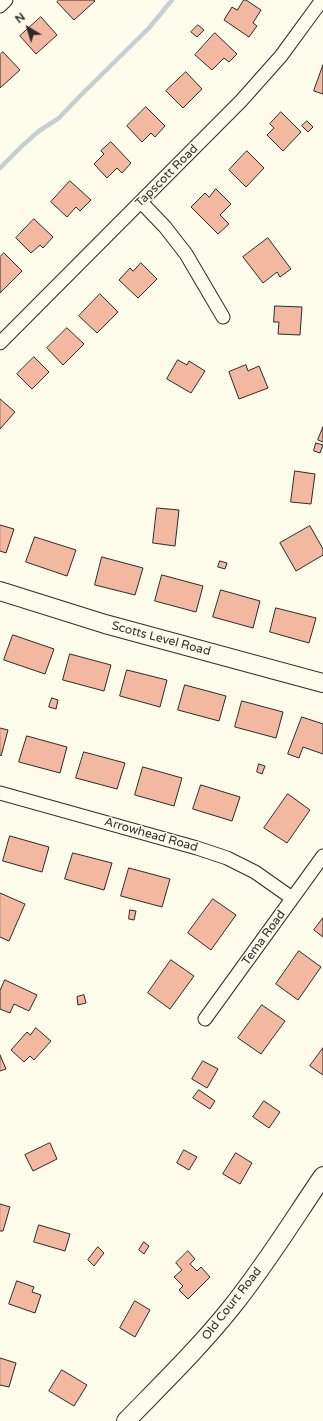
<!DOCTYPE html>
<html>
<head>
<meta charset="utf-8">
<style>
  body { margin:0 }
  #map { position:relative; width:323px; height:1421px; overflow:hidden; background:#fdfbea; font-family:"Varela Round",sans-serif }
  canvas { display:block }
  .north { position:absolute; left:8px; top:8px; width:40px; height:40px; -webkit-text-stroke:3px #fdfbea; paint-order:stroke; rotate:322deg; font-size:11px; font-weight:700; line-height:16px; text-align:center; color:#2b2b2b }
  .north::after { content:''; display:block; margin:auto; width:14px; height:18px; background:#2b2b2b; clip-path:polygon(50% 0,100% 100%,50% 72%,0 100%) }
</style>
</head>
<body>
<div id="map">
<canvas width="323" height="1421"></canvas>
<div class="north">N</div>
</div>
<script>
const ctx = document.querySelector('canvas').getContext('2d');
ctx.lineJoin = 'round';
function stroke(path, color, width, dash) { ctx.strokeStyle = color; ctx.lineWidth = width; ctx.lineCap = dash ? 'butt' : 'round'; ctx.setLineDash(dash || []); ctx.stroke(path); }
function fill(path, color) { ctx.fillStyle = color; ctx.fill(path, 'evenodd'); }
function write(font, color, halo, rows, align = 'center') {
  ctx.font = font + ' "Varela Round",sans-serif'; ctx.lineWidth = 3; ctx.setLineDash([]); ctx.textBaseline = 'middle'; ctx.strokeStyle = halo; ctx.fillStyle = color; for (const [text, x, y, turn = 0] of rows) {
    ctx.save(); ctx.translate(x, y); ctx.rotate((+turn || 0) * Math.PI / 180); ctx.textAlign = isNaN(turn) ? turn : align; if (halo) ctx.strokeText(text, 0, 0); ctx.fillText(text, 0, 0); ctx.restore();
  }
}
const stream = new Path2D(`
  M0 168 22 146 39 131 59 118 81 95 149 28 172 0`);
const building = new Path2D(`
  M59 0H94L95 1 74 20 57 2Z
  M244 0H246L261 10 253 23 257 26 249 37 224 20 232 7 237 10Z
  M41 17 57 35 36 54 20 36Z
  M198 25 204 30 197 37 191 32Z
  M215 33 237 54 229 62 224 58 212 70 195 55Z
  M3 52 20 70 0 88V55Z
  M323 65V94L314 91Z
  M186 72 202 89 183 108 166 91Z
  M146 107 165 126 155 137 151 133 142 142 127 126Z
  M281 112 301 132 283 151 267 135 274 128 270 124Z
  M307 121 313 127 308 132 302 126Z
  M111 142 131 163 122 173 117 168 107 178 94 164 104 154 101 151Z
  M247 151 264 168 246 187 229 170Z
  M70 181 91 200 80 211 76 207 67 217 51 202Z
  M216 189 231 204 220 215 229 224 218 234 191 207 205 193 209 197Z
  M34 219 53 237 43 248 40 245 31 253 16 238Z
  M268 238 291 269 280 277 277 272 263 283 243 257Z
  M4 253 22 271 0 293V257Z
  M141 263 157 279 138 298 119 280 130 268 133 271Z
  M100 294 118 312 97 333 79 316Z
  M275 306 302 307 300 335 278 334 279 322H274Z
  M67 328 84 344 63 365 47 348Z
  M34 357 49 372 32 389 17 374Z
  M178 360 187 365 189 361 205 371 191 393 167 379Z
  M246 365 248 371 259 366 268 388 239 399 229 372Z
  M0 399 15 412 0 429Z
  M323 427V442L318 440Z
  M316 443 323 445 320 453 314 451Z
  M295 471 315 474 311 504 291 502Z
  M157 508 179 510 175 546 153 543Z
  M0 525 14 529 6 553 0 551Z
  M310 526 323 549V555L296 571 280 543Z
  M35 537 76 550 67 576 26 562Z
  M102 557 143 568 135 595 95 585Z
  M220 561 227 563 225 569 218 567Z
  M162 575 203 586 196 612 155 601Z
  M221 590 260 601 253 628 213 617Z
  M276 608 316 618 309 643 270 632Z
  M13 635 54 649 45 674 4 660Z
  M70 654 111 665 104 691 63 680Z
  M127 670 167 680 160 707 120 696Z
  M185 685 226 696 219 721 178 710Z
  M52 698 58 700 56 709 49 707Z
  M242 701 283 712 276 738 235 727Z
  M302 717 323 724V754L303 747 299 758 288 754Z
  M0 728 8 730 1 756 0 755Z
  M27 736 67 747 60 773 19 762Z
  M84 752 125 763 117 789 76 778Z
  M259 764 265 766 262 774 257 772Z
  M143 767 182 778 174 806 135 795Z
  M201 785 240 797 232 821 193 809Z
  M288 794 310 810 287 843 264 828Z
  M10 836 49 847 42 872 3 861Z
  M73 853 112 863 104 890 65 879Z
  M129 868 170 879 162 907 121 896Z
  M0 893 25 904 9 941 0 937Z
  M213 899 236 915 211 950 188 933Z
  M130 910 136 911 134 920 129 919Z
  M323 918V937L314 930Z
  M299 951 321 967 298 1000 276 984Z
  M171 960 194 976 170 1009 148 993Z
  M5 980 37 995 29 1011 14 1004 10 1013 0 1009V991Z
  M84 995 86 1003 78 1005 77 997Z
  M262 1005 285 1021 261 1054 238 1038Z
  M36 1028 51 1041 34 1060 30 1056 24 1062 11 1050 27 1032 30 1035Z
  M323 1048V1075L310 1066Z
  M0 1055 6 1069 0 1071Z
  M203 1061 218 1069 207 1088 192 1079Z
  M199 1090 215 1101 210 1109 193 1098Z
  M264 1101 280 1112 269 1128 253 1117Z
  M50 1143 57 1159 33 1171 25 1155Z
  M184 1150 197 1157 189 1170 177 1163Z
  M236 1153 252 1163 240 1184 223 1174Z
  M0 1204 10 1207 3 1231H0Z
  M39 1225 70 1234 65 1251 34 1242Z
  M144 1242 149 1246 144 1254 139 1250Z
  M98 1247 104 1253 94 1266 88 1260Z
  M188 1251 195 1259 190 1264 197 1271 201 1267 210 1277 188 1299 179 1290 183 1286 174 1277 182 1270 176 1263Z
  M17 1281 34 1287 32 1292 41 1295 35 1313 9 1304Z
  M135 1301 150 1310 135 1337 120 1328Z
  M0 1358 16 1363 9 1387 0 1385Z
  M62 1370 87 1385 74 1406 49 1391Z`);
const street = new Path2D(`
  M0 6 6 0
  M141 202 165 227 186 254 223 317
  M0 343 241 101 281 56 322 0
  M0 793 197 848 227 858 255 872 292 898
  M205 1019 323 856`);
const secondary = new Path2D(`
  M0 591 105 624 323 683
  M126 1421C162 1384 199 1348 231 1308 265 1266 293 1220 323 1176`);
const streetNames = [
  ["Tapscott Road",167,176,-45],
  ["Scotts Level Road",161,639,15],
  ["Arrowhead Road",151,835,16],
  ["Tema Road",264,938,-54],
  ["Old Court Road",232,1304,-52]
];
stroke(stream, '#c7d0d0', 4.5);
fill(building, '#f2b8a0');
stroke(building, '#2b2b2b', 1);
stroke(street, '#2b2b2b', 15);
stroke(secondary, '#2b2b2b', 20);
stroke(street, '#fdfbea', 13);
stroke(secondary, '#fdfbea', 18);
write('12px', '#2b2b2b', '#fdfbea', streetNames);
</script>
</body>
</html>
